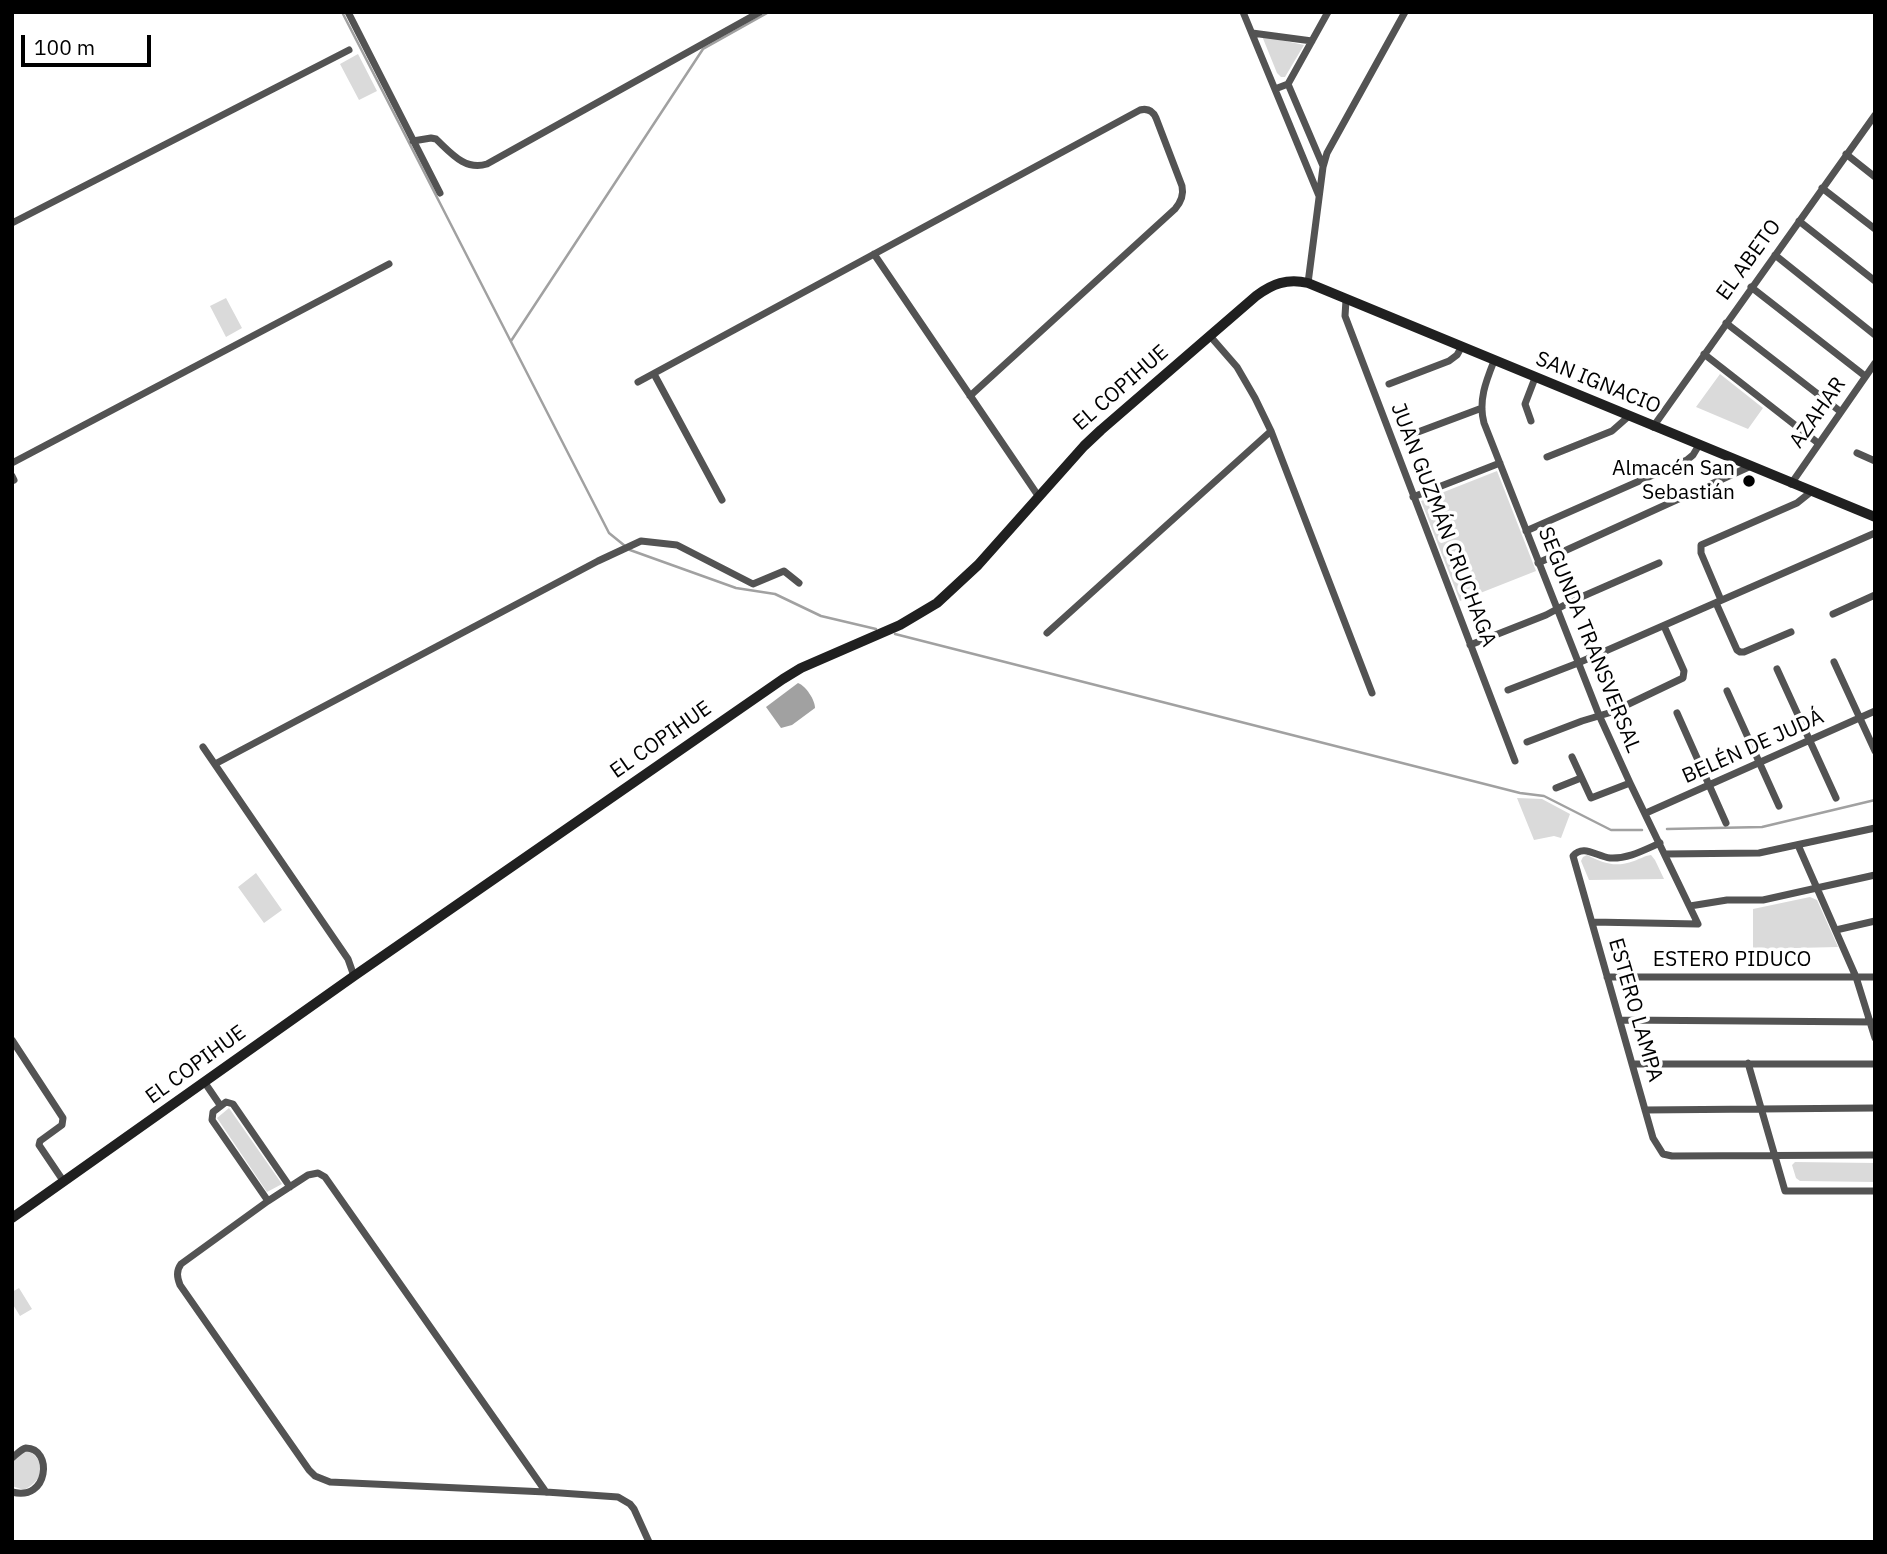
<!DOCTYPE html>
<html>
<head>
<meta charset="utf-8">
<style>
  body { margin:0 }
  #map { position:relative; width:1887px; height:1554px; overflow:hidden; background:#fff; font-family:"IBM Plex Sans",sans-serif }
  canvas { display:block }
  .frame { position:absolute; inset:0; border:14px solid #000; pointer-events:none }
  .scale { position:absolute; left:21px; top:35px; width:130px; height:32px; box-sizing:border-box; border:4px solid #000; border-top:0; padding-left:9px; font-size:21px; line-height:24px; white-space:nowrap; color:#000; -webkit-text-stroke:5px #fff; paint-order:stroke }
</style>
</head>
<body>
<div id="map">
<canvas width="1887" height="1554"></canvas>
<div class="frame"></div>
<div class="scale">100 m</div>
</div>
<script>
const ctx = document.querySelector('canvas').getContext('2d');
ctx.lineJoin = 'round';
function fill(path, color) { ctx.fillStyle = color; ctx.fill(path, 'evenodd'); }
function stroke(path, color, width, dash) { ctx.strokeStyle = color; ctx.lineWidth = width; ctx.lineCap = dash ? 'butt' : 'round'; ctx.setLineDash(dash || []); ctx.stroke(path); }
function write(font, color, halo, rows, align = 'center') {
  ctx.font = font + ' "IBM Plex Sans",sans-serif'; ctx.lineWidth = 7; ctx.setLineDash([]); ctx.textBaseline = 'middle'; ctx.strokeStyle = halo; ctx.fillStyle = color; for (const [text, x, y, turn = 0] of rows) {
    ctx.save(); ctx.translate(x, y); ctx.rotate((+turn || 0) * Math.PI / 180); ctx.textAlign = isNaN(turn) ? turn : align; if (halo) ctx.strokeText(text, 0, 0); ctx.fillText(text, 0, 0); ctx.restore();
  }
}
const green = new Path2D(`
  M1262 36 1304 45 1285 77H1281L1277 73Z
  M358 54 377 91 359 100 340 64Z
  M226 298 242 328 226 337 210 306Z
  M1720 374 1763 408 1748 429 1696 407Z
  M1497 471 1536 571 1460 601 1421 501Z
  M1517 798 1542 799 1570 814 1561 838 1554 836 1534 840Z
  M1587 855C1603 863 1615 868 1634 861 1640 859 1644 856 1651 855L1655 860 1664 879 1589 880 1581 861 1583 857Z
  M256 873 282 910 264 923 238 887Z
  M1810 897 1817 900 1838 947 1753 949V909Z
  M229 1108 282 1184 267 1192 217 1118Z
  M1795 1162 1875 1163V1182L1800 1181 1796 1178 1792 1165Z
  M19 1288 32 1309 20 1316 12 1303V1292Z
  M29 1451C48 1463 43 1480 24 1490L12 1486V1462L24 1452Z`);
const water = new Path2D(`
  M798 683C806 686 815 700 815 708L792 725 781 728 766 707Z`);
const stream = new Path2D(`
  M342 12 609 533 630 550 736 588 775 594 821 616 876 629
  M511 341 703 49 769 12
  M895 634 1520 793 1544 796 1611 830H1642
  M1667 829 1762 827 1875 800`);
const minor = new Path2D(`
  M348 12 440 193
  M1243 12 1319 196
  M1252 33 1312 41
  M1288 84 1323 166
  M1275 89 1288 84 1328 12
  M413 141 431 138 436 139C451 153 465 171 487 164L760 12
  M1846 154 1875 177
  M1822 188 1875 229
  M1799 221 1875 281
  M12 223 349 50
  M874 254 1039 497
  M1775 255 1875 335
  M1308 283 1323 167 1327 153 1405 12
  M1751 287 1865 376
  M1346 300 1345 316 1515 761
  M1726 323 1841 412
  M1210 336 1237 367 1255 398 1271 431 1372 693
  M1704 354 1818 443
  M1494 361C1486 381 1478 401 1484 423L1599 715 1630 783 1698 924 1592 922
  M654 374 722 500
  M638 382 1140 110C1148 108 1153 111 1156 118L1182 186C1184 195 1181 202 1175 209L970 396
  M1389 384 1449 361 1457 355 1461 348
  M1531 421 1525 404 1535 378
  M1653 427 1875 115
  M1410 435 1482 408
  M1857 453 1875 461
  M1547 457 1612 431 1629 416
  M12 463 389 264
  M12 476 14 480
  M1791 484 1875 363
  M1413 497 1500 463
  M1526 531 1687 460 1693 455 1699 445
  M1538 563 1751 466
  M1721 600 1701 553V545L1797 503 1812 491
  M1716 603 1737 650 1740 652H1744L1791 632
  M1833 614 1875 595
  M1047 633 1271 431
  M1470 645 1546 615 1572 601 1659 563
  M1834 662 1875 751
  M1777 669 1836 798
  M1508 690 1578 663 1875 533
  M1727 691 1779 806
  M1677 713 1726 823
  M1527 742 1582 721 1612 712 1683 678 1684 671 1664 626
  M203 747 348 959 354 976
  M1572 757 1591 798 1630 783
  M215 764 598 561 641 541 677 545 753 584 784 571 799 583
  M1556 788 1581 778
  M1646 813 1875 711
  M1660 843C1644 850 1628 859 1610 858 1596 856 1583 844 1573 856L1653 1138 1663 1154 1672 1156 1875 1155
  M1798 845 1856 977 1875 1038
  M1665 854 1759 853 1875 828
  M1690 906 1727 900H1763L1875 875
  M1836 930 1875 921
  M1607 977H1875
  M1620 1020 1875 1022
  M12 1040 63 1118 62 1125 40 1141 39 1145 64 1182
  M1748 1063 1785 1191H1875
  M1632 1064H1875
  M205 1083 220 1105
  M1645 1110 1875 1108
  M268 1201 212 1120 213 1112 226 1102 233 1104 290 1187
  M12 1458C16 1455 21 1449 26 1448 53 1448 49 1502 12 1492
  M546 1492 325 1177 318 1173 308 1175 268 1201 181 1264C176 1271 177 1277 180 1285L309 1470 315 1476 330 1482 546 1492 618 1497 630 1504 634 1509 649 1542`);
const secondary = new Path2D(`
  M12 1218 354 976 783 679 801 668 900 625 937 603 978 565 1084 446 1101 430 1256 296C1272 284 1287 278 1308 283L1875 517`);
const markers = [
  [1749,481,7,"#000"]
];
const streetNames = [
  ["EL ABETO",1749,260,-54],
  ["SAN IGNACIO",1598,383,22],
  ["EL COPIHUE",1121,388,-41],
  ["AZAHAR",1818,413,-55],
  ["JUAN GUZMÁN CRUCHAGA",1443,525,69],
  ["SEGUNDA TRANSVERSAL",1589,640,68],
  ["EL COPIHUE",661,740,-35],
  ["BELÉN DE JUDÁ",1753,747,-24],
  ["ESTERO PIDUCO",1732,960],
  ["ESTERO LAMPA",1635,1010,74],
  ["EL COPIHUE",196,1065,-36]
];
const poiNames = [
  ["Almacén San",1735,469],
  ["Sebastián",1735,493]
];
fill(green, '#dadada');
fill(water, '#a1a1a1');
stroke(stream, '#a1a1a1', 2.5);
stroke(minor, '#535353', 7);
stroke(secondary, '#202020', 10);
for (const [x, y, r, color] of markers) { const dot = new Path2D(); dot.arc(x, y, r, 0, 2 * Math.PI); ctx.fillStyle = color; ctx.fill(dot); stroke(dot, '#fff', 2.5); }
write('21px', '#000', '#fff', streetNames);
write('21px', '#000', '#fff', poiNames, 'right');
</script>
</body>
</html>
